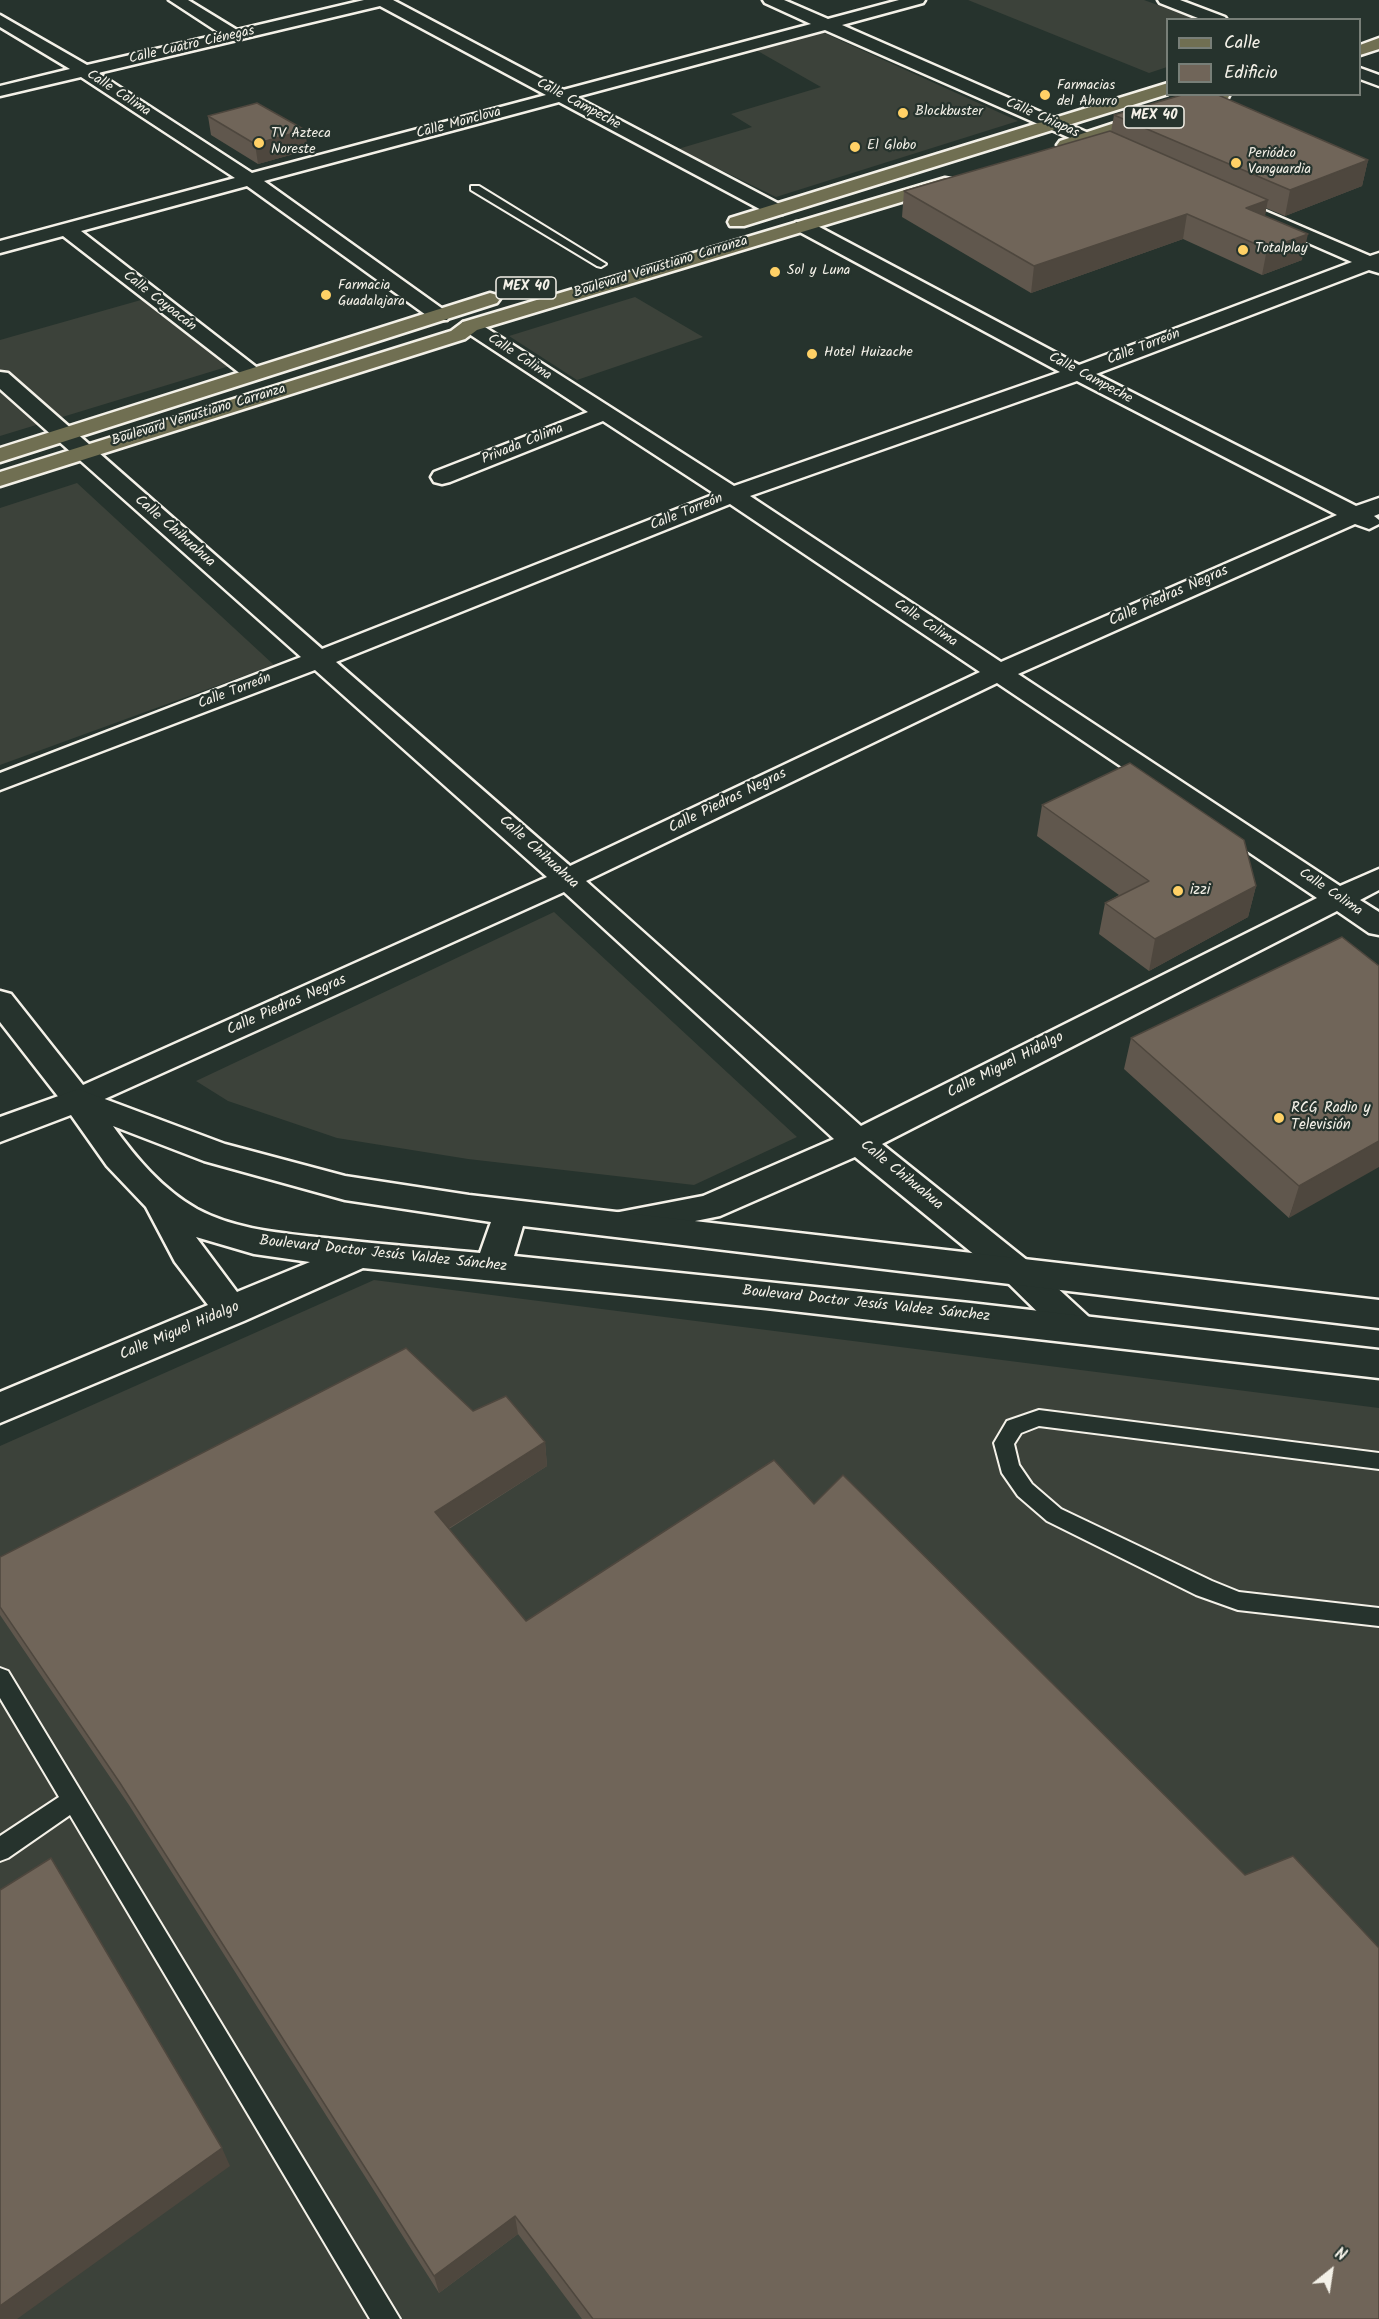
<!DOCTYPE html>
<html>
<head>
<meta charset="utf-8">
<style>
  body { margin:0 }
  #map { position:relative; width:1379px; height:2319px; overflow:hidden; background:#26332d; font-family:Kalam,sans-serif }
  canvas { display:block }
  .legend { position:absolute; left:1166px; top:18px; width:195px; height:78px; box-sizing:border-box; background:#26332d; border:2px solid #787f78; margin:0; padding:8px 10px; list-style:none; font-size:18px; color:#f4f1e8 }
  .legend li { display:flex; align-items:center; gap:12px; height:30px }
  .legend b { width:30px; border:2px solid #787f78 }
  .north { position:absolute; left:1301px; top:2241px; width:60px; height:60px; -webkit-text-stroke:4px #26332d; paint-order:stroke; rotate:30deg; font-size:16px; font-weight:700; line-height:24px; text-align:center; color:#f4f1e8 }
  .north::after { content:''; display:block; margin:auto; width:21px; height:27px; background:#f4f1e8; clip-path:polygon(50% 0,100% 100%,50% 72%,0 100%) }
</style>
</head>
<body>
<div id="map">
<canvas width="1379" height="2319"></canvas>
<ul class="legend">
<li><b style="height:8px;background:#706f52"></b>Calle</li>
<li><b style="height:16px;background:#706559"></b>Edificio</li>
</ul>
<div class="north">N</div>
</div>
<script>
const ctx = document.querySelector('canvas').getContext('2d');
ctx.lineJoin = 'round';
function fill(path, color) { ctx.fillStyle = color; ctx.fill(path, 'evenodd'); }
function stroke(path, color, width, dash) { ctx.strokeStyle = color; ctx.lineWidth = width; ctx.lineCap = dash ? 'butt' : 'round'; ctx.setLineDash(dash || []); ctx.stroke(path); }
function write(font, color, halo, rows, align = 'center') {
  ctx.font = font + ' Kalam,sans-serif'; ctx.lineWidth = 4.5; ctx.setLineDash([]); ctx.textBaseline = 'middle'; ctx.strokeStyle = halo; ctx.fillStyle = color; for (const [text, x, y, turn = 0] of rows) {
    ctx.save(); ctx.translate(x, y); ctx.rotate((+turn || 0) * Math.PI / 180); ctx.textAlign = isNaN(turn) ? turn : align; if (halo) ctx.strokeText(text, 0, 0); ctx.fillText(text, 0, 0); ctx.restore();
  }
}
const built = new Path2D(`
  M968 0H1144L1196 19 1168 20 1167 67 1149 73Z
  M822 32 1018 121 776 197 678 149 752 127 731 114 821 87 756 50Z
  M155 296 246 361 0 436V340Z
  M635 297 703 337 577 380 509 336Z
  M77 483 274 665 0 765V508Z
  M554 912 797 1137 694 1185 468 1159 337 1138 228 1101 196 1081Z
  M374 1280 1379 1408V2319H0V1446Z`);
const service = new Path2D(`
  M471 186H479L606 264 601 267 597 266 471 190Z
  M1039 1410 1379 1453V1469L1039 1426 1021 1433 1014 1444 1019 1465 1032 1484 1061 1509 1212 1581 1239 1592 1379 1608V1626L1238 1610 1196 1595 1047 1521 1018 1496 1002 1473 994 1443 1007 1421Z
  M0 1668 8 1671 400 2319H370L70 1815 8 1858 0 1861V1836L59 1797 0 1698Z`);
const minor = new Path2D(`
  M169 0H188L237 30 364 0H393L563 90 811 24 765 3 763 0H784L828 19 899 0H925L923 3 842 25 1125 149 1128 153 1125 157H1113L825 30 576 97 783 206 785 210 783 214H769L559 102 264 181 447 312 450 316 447 320H433L247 186 81 231 260 370 264 374 260 378 253 380 246 378 63 236 0 253V241L235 178 81 77 0 96V86L70 69 0 27V15L87 65 221 34ZM380 6 546 95 252 173 98 73Z
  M1158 0H1180L1225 17 1227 20H1203L1160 3Z
  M1360 68 1379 75V86L1360 79Z
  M1265 211 1370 256 1379 253V273L1369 270 1096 374 1356 506 1379 498V514L1374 516 1379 520V524L1369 529 1355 524 1018 674 1340 886 1379 869V890L1360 900 1379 912V935L1369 933 1337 911 882 1144 1028 1261 1090 1318 1095 1328 1090 1338 1077 1342 1064 1338 1004 1279 855 1157 720 1216 621 1236 609 1232 604 1223 609 1214 703 1196 834 1139 564 892 78 1111 67 1108 0 1022V991L11 994 83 1085 547 877 315 670 0 790V773L301 657 0 389V372L8 373 322 649 715 494 603 421 450 482 442 484 434 482 431 477 434 472 588 412 463 330 460 326 463 322H477L734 486 1060 372 796 230 794 226 796 222H810L1079 365 1352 262 1258 221 1256 217 1258 213ZM1077 381 1337 515 1001 662 750 496ZM730 504 980 672 570 866 336 662ZM997 683 1317 898 861 1126 586 881Z`);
const secondary = new Path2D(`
  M78 1089 225 1144 345 1176 469 1195 1379 1300V1328L523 1226 514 1256 970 1303 1379 1350V1378L766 1308 363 1268 244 1321 0 1423V1392L208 1305 175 1262 146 1207 107 1166 71 1115 0 1142V1117ZM113 1126 204 1161 345 1200 491 1222 480 1253C429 1248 377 1244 325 1238 282 1233 236 1230 197 1209 162 1189 136 1158 113 1126ZM196 1237 254 1254 310 1262 237 1292Z`);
const primary = new Path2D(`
  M1379 38V49L1360 55V45Z
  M1168 83V94L744 226H730L728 222 730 218Z
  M1203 94H1230L1228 98 1072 149H1060L1057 145 1060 141Z
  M945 178 951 179 954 183 951 187 477 330 465 339 0 486V472L451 331 463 322Z
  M490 293 497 295 500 299 497 303 0 462V448Z`);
const wall = new Path2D(`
  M1114 115 1368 160 1362 186 1285 216 1266 208 1265 216 1302 260 1262 275 1183 239 1031 293 902 217 904 191 1111 132Z
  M208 116 308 150 258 164 211 135Z
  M1042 805 1256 886 1248 917 1149 971 1099 934 1105 903 1119 895 1037 836Z
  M1379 966 1289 1218 1124 1069 1131 1038Z
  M473 1411 545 1442 547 1466 449 1529 526 1621 1379 2319H582L518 2234 439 2293 129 1805 0 1615V1557Z`);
const shadedWall = new Path2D(`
  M305 130 308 150 258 164 255 144Z
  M1368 160 1362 186 1285 216 1290 190Z
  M1268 200 1263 225 1246 208Z
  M1187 214 1183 239 1031 293 1034 266Z
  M1308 234 1302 260 1262 275 1267 249Z
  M1256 886 1248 917 1149 971 1155 939Z
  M1379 1141V1167L1289 1218 1299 1186Z
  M545 1442 547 1466 438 1535 435 1512Z
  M222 2148 230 2166 17 2319H0V2306Z
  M515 2216 518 2234 439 2293 434 2276Z`);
const building = new Path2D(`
  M1185 94H1216L1368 160 1290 190 1114 115Z
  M257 103 305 130 255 144 208 116Z
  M1110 131 1268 200 1246 208 1308 234 1267 249 1187 214 1034 266 904 191Z
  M1130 763 1244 840 1256 886 1155 939 1105 903 1149 881 1042 805Z
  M1342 937 1379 966V1141L1299 1186 1131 1038Z
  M406 1348 473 1411 506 1396 545 1442 435 1512 526 1621 774 1460 814 1504 843 1475 1245 1875 1293 1856 1379 1948V2319H593L515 2216 434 2276 120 1783 0 1607V1557Z
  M51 1858 222 2148 0 2306V1890Z`);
const markers = [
  [1045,95,6,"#ffd166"],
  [903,113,6,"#ffd166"],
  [259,143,6,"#ffd166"],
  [855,147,6,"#ffd166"],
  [1236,163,6,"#ffd166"],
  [1243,250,6,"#ffd166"],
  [775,272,6,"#ffd166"],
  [326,295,6,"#ffd166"],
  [812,354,6,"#ffd166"],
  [1178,891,6,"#ffd166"],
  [1279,1118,6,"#ffd166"]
];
const farStreetnames = [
  ["Calle Cuatro Ciénegas",192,46,-13],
  ["Calle Colima",118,94,33],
  ["Calle Campeche",578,105,28],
  ["Calle Chiapas",1042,119,24],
  ["Calle Monclova",459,124,-15],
  ["Boulevard Venustiano Carranza",661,268,-17],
  ["Calle Coyoacán",159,302,38],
  ["Calle Torreón",1144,348,-21],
  ["Calle Colima",519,358,33],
  ["Calle Campeche",1090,379,28],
  ["Boulevard Venustiano Carranza",199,416,-17],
  ["Privada Colima",523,445,-22],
  ["Calle Torreón",687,513,-22],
  ["Calle Colima",925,624,34],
  ["Calle Torreón",235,692,-21],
  ["Calle Colima",1330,893,34]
];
const farPoinames = [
  ["Farmacias",1057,87],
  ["del Ahorro",1057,103],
  ["Blockbuster",915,113],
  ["TV Azteca",271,135],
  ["Noreste",271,151],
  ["El Globo",867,147],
  ["Periódco",1248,155],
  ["Vanguardia",1248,171],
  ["Totalplay",1255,250],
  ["Sol y Luna",787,272],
  ["Farmacia",338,287],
  ["Guadalajara",338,303],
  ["Hotel Huizache",824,354]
];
const shields = [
  [1154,117,60],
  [526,288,60]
];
const shieldNames = [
  ["MEX 40",1154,117],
  ["MEX 40",526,288]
];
const streetNames = [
  ["Calle Chihuahua",174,532,41],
  ["Calle Piedras Negras",1169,597,-24],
  ["Calle Piedras Negras",728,802,-26],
  ["Calle Chihuahua",538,853,42],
  ["Calle Piedras Negras",287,1006,-24],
  ["Calle Miguel Hidalgo",1006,1066,-27],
  ["Calle Chihuahua",901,1176,39],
  ["Boulevard Doctor Jesús Valdez Sánchez",383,1255,6],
  ["Boulevard Doctor Jesús Valdez Sánchez",866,1305,6],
  ["Calle Miguel Hidalgo",180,1332,-23]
];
const poiNames = [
  ["izzi",1190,891],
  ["RCG Radio y",1291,1109],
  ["Televisión",1291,1126]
];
fill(built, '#3c423a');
stroke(service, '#f4f1e8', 4);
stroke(minor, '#f4f1e8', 5);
stroke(secondary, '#f4f1e8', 5);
stroke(primary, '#f4f1e8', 5);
fill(service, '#26332d');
fill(minor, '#26332d');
fill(secondary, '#26332d');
fill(primary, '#706f52');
fill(wall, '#60574d');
fill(shadedWall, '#4e473e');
fill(building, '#706559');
stroke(building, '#4e473e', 1.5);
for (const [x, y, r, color] of markers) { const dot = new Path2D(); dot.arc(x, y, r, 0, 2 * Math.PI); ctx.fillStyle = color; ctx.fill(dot); stroke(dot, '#26332d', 2); }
write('14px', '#f4f1e8', '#26332d', farStreetnames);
write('14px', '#f4f1e8', '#26332d', farPoinames, 'left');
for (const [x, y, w] of shields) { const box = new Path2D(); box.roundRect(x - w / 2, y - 11, w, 22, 4.5); ctx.fillStyle = '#26332d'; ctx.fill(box); stroke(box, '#f4f1e8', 1.5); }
write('bold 14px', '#f4f1e8', null, shieldNames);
write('15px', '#f4f1e8', '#26332d', streetNames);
write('15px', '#f4f1e8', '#26332d', poiNames, 'left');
</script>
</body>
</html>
